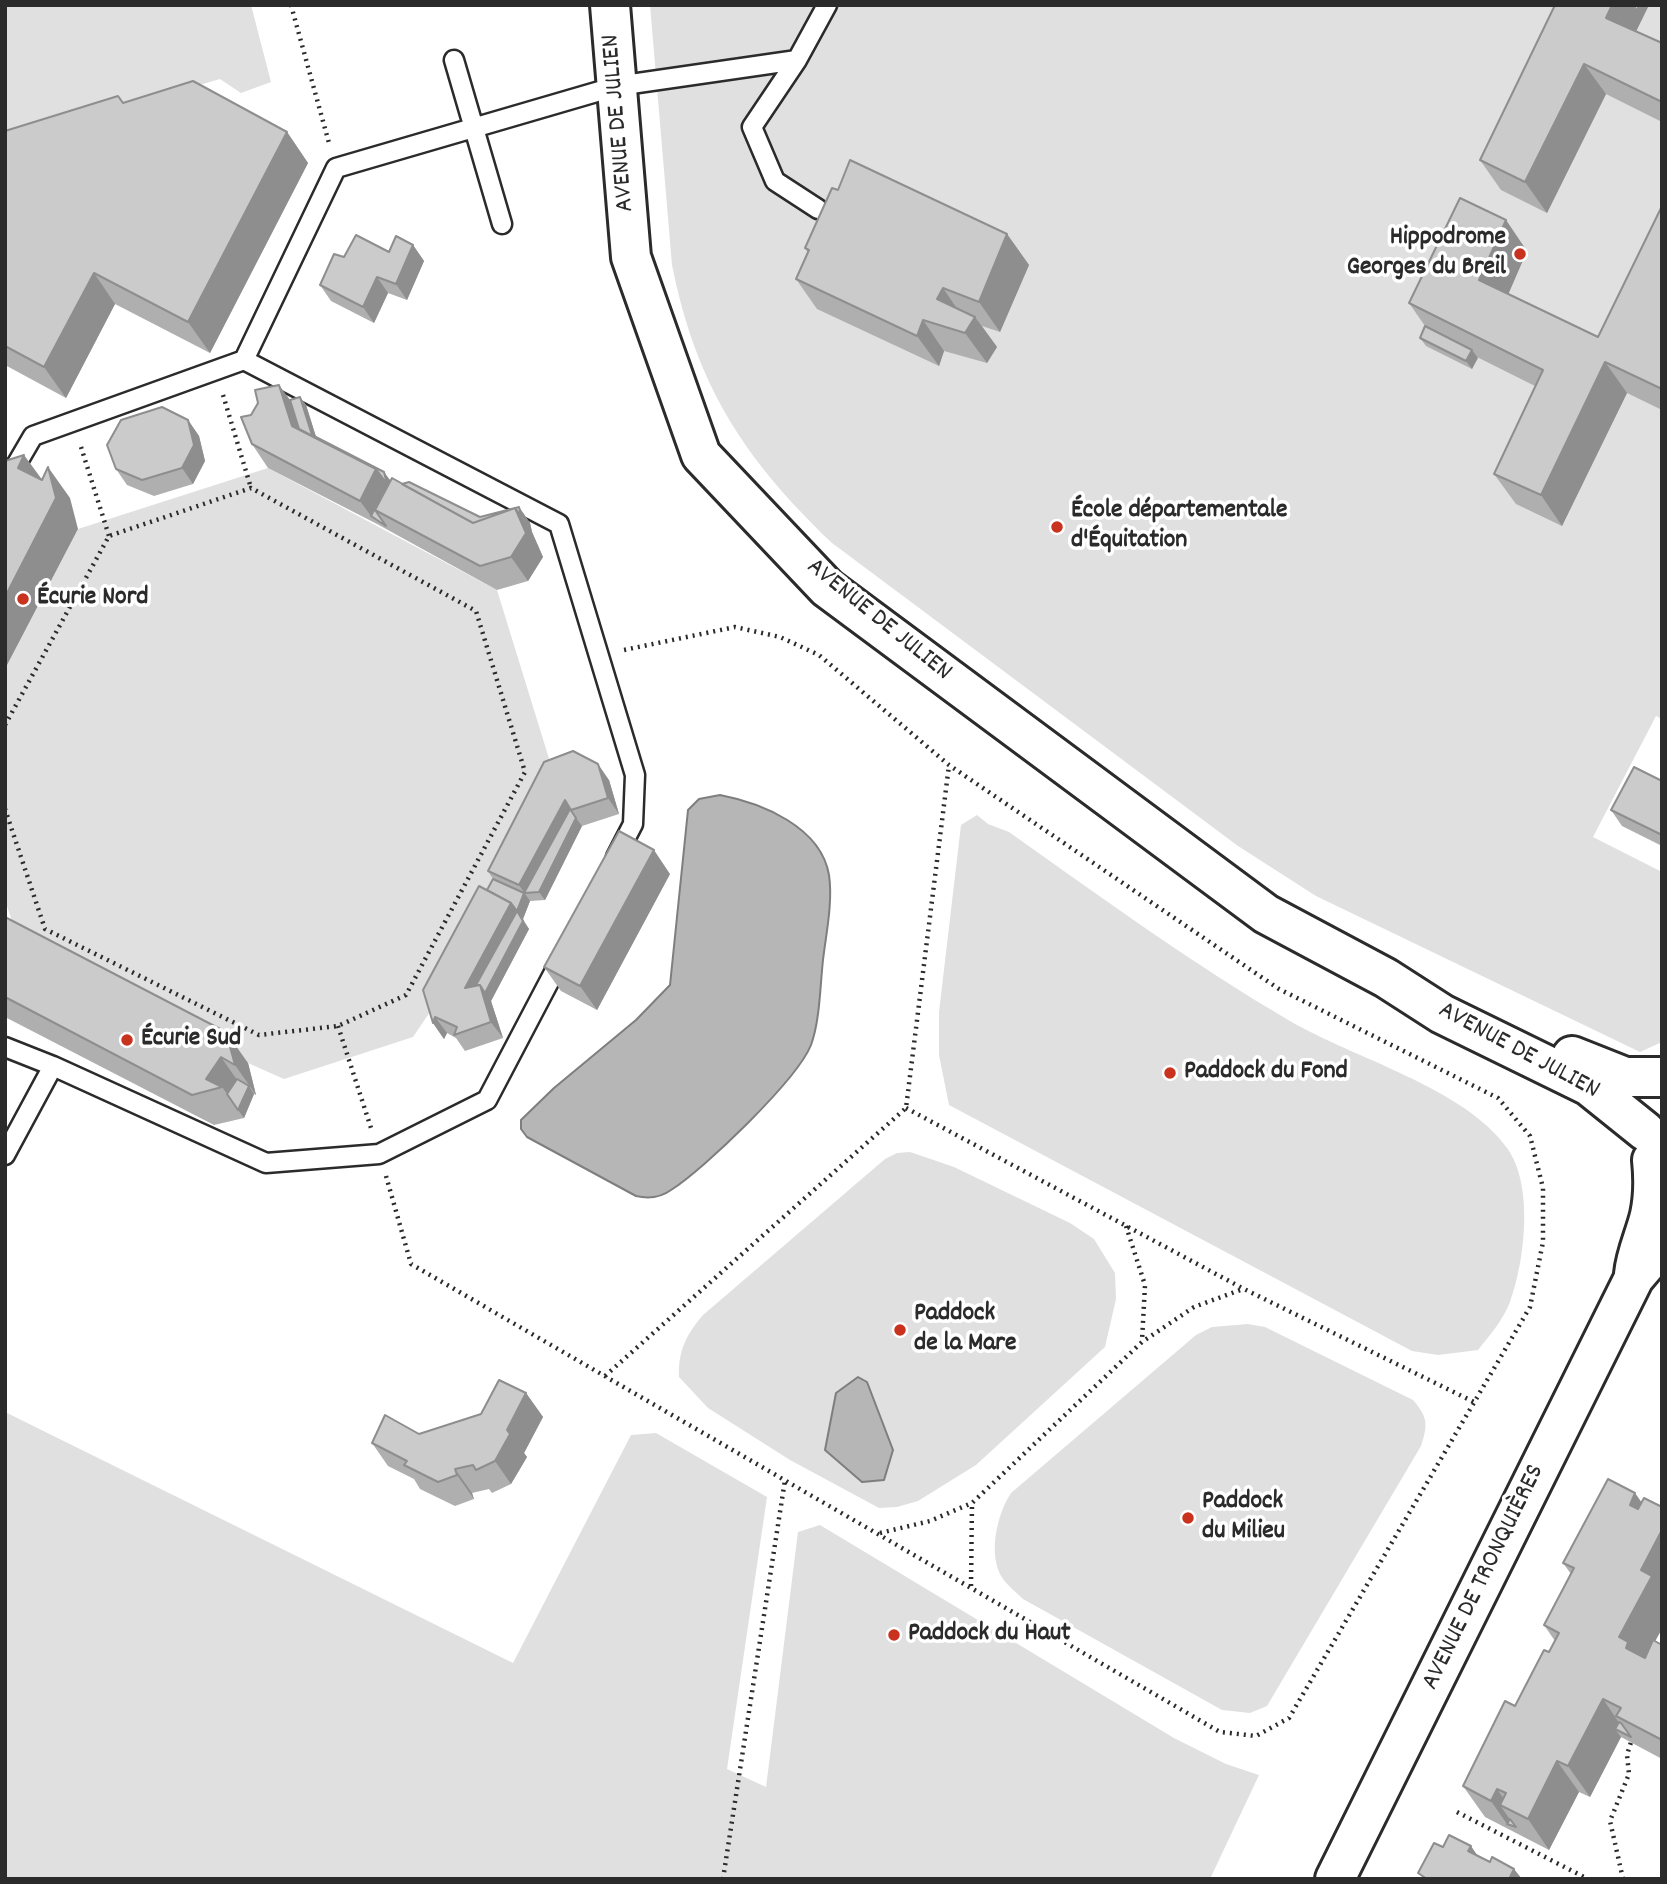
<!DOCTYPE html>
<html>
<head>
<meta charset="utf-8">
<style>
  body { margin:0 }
  #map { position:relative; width:1667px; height:1884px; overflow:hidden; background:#fff; font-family:Dekko,sans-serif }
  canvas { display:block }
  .frame { position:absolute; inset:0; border:7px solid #2b2b2b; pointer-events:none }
</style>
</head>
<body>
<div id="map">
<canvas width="1667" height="1884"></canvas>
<div class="frame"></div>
</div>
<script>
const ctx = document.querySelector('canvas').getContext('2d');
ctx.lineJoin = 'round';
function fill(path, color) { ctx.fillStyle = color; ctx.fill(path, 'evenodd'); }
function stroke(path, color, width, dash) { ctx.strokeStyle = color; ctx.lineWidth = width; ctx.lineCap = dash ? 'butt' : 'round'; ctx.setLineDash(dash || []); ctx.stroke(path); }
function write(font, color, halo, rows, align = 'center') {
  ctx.font = font + ' Dekko,sans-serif'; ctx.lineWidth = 7; ctx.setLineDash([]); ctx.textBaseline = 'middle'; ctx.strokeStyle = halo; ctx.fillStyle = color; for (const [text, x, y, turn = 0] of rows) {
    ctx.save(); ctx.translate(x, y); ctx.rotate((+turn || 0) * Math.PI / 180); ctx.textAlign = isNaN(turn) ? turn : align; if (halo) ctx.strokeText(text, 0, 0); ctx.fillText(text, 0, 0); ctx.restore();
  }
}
const green = new Path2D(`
  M5 5H251L271 82 241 93 220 79 5 142Z
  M650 5H1662V719L1656 716 1593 837 1662 872V1042L1640 1052 1316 896 1238 846 832 543C744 459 696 385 672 265Z
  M268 468 497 590 555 778 434 1006 413 1037 284 1079 248 1063 20 945 5 900V669L78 529Z
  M977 815 988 824 1009 832C1101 897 1192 964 1290 1021 1353 1058 1465 1088 1507 1148 1534 1185 1525 1261 1510 1302 1503 1320 1490 1335 1478 1350L1438 1355 1412 1351 949 1105 939 1055V1012L961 825Z
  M910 1152 954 1167 1070 1223 1094 1239 1115 1273 1116 1299 1105 1347 976 1465 918 1501 897 1507 879 1508 790 1460 708 1408 679 1377C678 1351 686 1335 703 1315L885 1159 897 1153Z
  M1248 1324 1265 1327 1413 1400C1428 1417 1428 1425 1421 1446L1267 1706 1250 1713 1222 1710 1023 1599C1016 1592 1008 1586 1003 1579 987 1556 997 1514 1011 1493L1196 1335 1212 1327Z
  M5 1412 513 1663 631 1435 656 1433 767 1497 727 1769 766 1787 798 1532 820 1525 1174 1738 1226 1764 1259 1775 1210 1879H5Z`);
const water = new Path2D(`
  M720 795C762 803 821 827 829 875 833 902 826 934 823 960 820 987 820 1020 811 1045 797 1080 704 1169 671 1190 660 1198 649 1199 636 1196L527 1137 521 1129V1120L554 1088 636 1020 670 985 688 810 699 799Z
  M858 1377 867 1382 893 1450 884 1480 862 1482 825 1450 836 1393Z`);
const path = new Path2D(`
  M291 5 329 143
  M223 395 251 488
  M81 447 109 536
  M5 725 109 536 251 488 476 611 525 772 406 995 338 1026 259 1035 45 929 5 809
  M338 1026 371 1128
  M906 1108 1244 1289 1474 1402
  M386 1176 411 1264 1220 1732 1256 1736 1289 1718 1530 1307 1543 1242V1188L1530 1136 1498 1098 1279 989 949 765 819 655 780 637 735 627 624 650
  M1126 1226 1145 1285 1142 1341
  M605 1376 906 1108 949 765
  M880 1533 930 1521 972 1503 1142 1342 1194 1307 1243 1289
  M971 1586 972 1503
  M1457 1812 1588 1879
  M723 1879 785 1480
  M1623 1879 1610 1821 1629 1774 1627 1755 1631 1742`);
const lane = new Path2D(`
  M454 60 502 224
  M818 209 775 181 752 127 797 60 827 5
  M244 360 559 524 635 775 633 824 616 857
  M5 484 33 436 244 360 336 168 617 86 797 60
  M5 1047 53 1066 266 1163 379 1154 487 1100 561 959
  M5 1155 53 1066`);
const secondary = new Path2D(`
  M610 5 631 257 701 455 827 588 1266 914 1386 978 1442 1014 1589 1086 1645 1131
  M1572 1056 1625 1077H1662
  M1634 1274C1636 1253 1645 1236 1650 1215 1654 1196 1654 1179 1652 1160
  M1335 1879 1634 1278 1662 1245`);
const wall = new Path2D(`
  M1555 5H1646L1648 7 1636 31 1662 43V122L1606 94 1547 213 1501 190 1480 160Z
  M123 103 287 132 308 163 210 353 115 304 66 398 5 365V131Z
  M1662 206V410L1627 393 1562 526 1516 504 1494 474 1535 386 1477 357 1472 369 1426 346 1420 338 1425 326 1409 303 1527 251 1508 294 1598 337Z
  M1007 234 1029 265 1000 332 982 326 997 347 987 363 944 351 939 366 817 309 796 279 808 253 805 248Z
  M413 245 424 261 407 300 388 293 374 323 331 301 320 285 389 252Z
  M300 397 306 405 316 437 390 480V482L402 484 480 517 519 507 530 523 532 532 543 557 528 581 497 590 377 524 268 468 252 444 251 415Z
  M188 420 199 436 205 461 193 484 154 496 127 485 116 469Z
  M609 780 619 814 582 826 545 900 530 901 523 919 529 929 491 1001 503 1038 465 1051 456 1038 447 1033 444 1039 433 1023 487 890 493 879 488 871Z
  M1662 781V846L1622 826 1611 810Z
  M670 874 597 1010 561 991 544 967Z
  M5 917 248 1063 256 1095 254 1094 244 1118 214 1125 5 1017Z
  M526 1393 543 1417 524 1453 527 1457 511 1484 492 1493 489 1489 472 1493 474 1499 455 1506 420 1489 414 1479 388 1466 372 1443 419 1434 481 1414Z
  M1608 1479 1655 1641 1662 1645V1759L1621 1737 1590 1797 1579 1792 1549 1850 1485 1817 1463 1786 1515 1706 1555 1641 1544 1625 1571 1574 1563 1563Z`);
const shadedWall = new Path2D(`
  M1612 5H1646L1648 7 1628 48 1606 18Z
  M1584 64 1606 94 1547 213 1525 182Z
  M287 132 308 163 210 353 188 322Z
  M1506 220 1527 251 1501 311 1479 280Z
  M1007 234 1029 265 1000 332 979 302Z
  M413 245 424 261 407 300 396 284Z
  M94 273 115 304 66 398 44 367Z
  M377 277 388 293 374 323 363 307Z
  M943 288 964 319 937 299Z
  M975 317 997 347 987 363 965 333Z
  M923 320 944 351 939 366 917 336Z
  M1472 350 1478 358 1472 369 1466 361Z
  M1605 362 1627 393 1562 526 1541 495Z
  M279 385 296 408 306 443 292 426Z
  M300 397 306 405 318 443 312 435Z
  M188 420 199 436 205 461 193 484 182 468Z
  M24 455 46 485 18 468Z
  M48 467 70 498 78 529 5 669V597Z
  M376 469 384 472 390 480 392 492 375 510 371 516 360 501Z
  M519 507 530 523 532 532 521 516Z
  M515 508 532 532 543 557 528 581 511 557Z
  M598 764 609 780 619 814 608 798Z
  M565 800 571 810 524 893 530 901 519 885Z
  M576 818 582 826 545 900 539 892Z
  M654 850 670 874 597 1010 580 986Z
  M524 893 530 901 523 919 517 911Z
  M511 903 529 929 491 1001 503 1038 465 988Z
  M435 1017 447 1033 444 1039 433 1023Z
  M226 1032 248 1063 256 1095 235 1065Z
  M221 1057 242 1087 233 1102 222 1087 206 1079Z
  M249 1086 254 1094 244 1118 238 1110Z
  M526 1393 543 1417 524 1453 527 1457 511 1484 495 1461 507 1430Z
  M455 1469 472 1493 474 1499 457 1475Z
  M1635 1493 1657 1524 1630 1505Z
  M1662 1523V1629L1643 1663 1626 1648 1619 1637 1641 1570Z
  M1603 1699 1624 1730 1615 1729 1621 1737 1590 1797 1568 1766Z
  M1557 1761 1579 1792 1549 1850 1528 1819Z
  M1497 1789 1513 1812 1500 1805 1515 1827 1507 1824 1491 1801Z
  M1471 1846 1492 1877 1468 1851Z
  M1514 1869 1522 1879H1509Z`);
const building = new Path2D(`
  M1555 5H1612L1606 18 1662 43V102L1584 64 1525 182 1480 160Z
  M1633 5H1639L1637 11Z
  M193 81 287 132 188 322 94 273 44 367 5 346V131L118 96 123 103Z
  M850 160 1007 234 979 302 943 288 937 299 975 317 965 333 923 320 917 336 796 279 809 250 805 248 832 188 838 190Z
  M1460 198 1506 220 1479 280 1598 337 1662 206V389L1605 362 1541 495 1494 474 1543 370 1409 303Z
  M356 235 389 252 396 236 413 245 396 284 377 277 363 307 320 285 334 254 344 257Z
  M1425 326 1472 350 1466 361 1420 338Z
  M279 385 292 426 376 469 360 501 252 444 241 417 251 415 258 403 255 390Z
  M300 397 312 435 384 472 387 484 376 469 299 429 290 400Z
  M162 407 188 420 194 445 182 468 142 480 116 469 107 445 121 420Z
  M24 455 18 468 42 480 48 467 56 498 5 597V461Z
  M392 478 473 523 515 508 526 533 511 557 480 566 375 510Z
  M409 482 480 517 519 507 521 516 515 508 473 523 402 484Z
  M387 484 388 485 375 510 386 526 371 516Z
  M573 751 598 764 608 798 571 810 565 800 519 885 488 871 544 762Z
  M1634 767 1662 781V835L1611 810Z
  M570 809 576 818 539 892 524 893Z
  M619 831 654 850 580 986 544 967Z
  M493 879 524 893 517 911 511 903 487 890Z
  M479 886 511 903 465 988 480 985 491 1022 454 1035 457 1027 435 1017 433 1023 423 990Z
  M517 911 523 921 485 993 480 985H476Z
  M5 917 226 1032 235 1065 221 1057 206 1079 222 1087 192 1095 5 997Z
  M237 1079 249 1086 238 1110 227 1094Z
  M499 1380 526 1393 507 1430 510 1434 495 1461 476 1470 473 1465 455 1469 457 1475 438 1482 404 1465 407 1461 372 1443 385 1415 419 1434 481 1414Z
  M1608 1479 1635 1493 1630 1505 1638 1509 1644 1498 1662 1507V1530L1641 1570 1652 1576 1619 1637 1628 1642 1626 1648 1645 1658 1653 1640 1662 1645V1740L1616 1716 1621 1708 1603 1699 1568 1766 1557 1761 1528 1819 1500 1805 1506 1793 1497 1789 1491 1801 1463 1786 1505 1701 1515 1706 1544 1650 1549 1652 1559 1633 1544 1625 1574 1568 1563 1563Z
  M1619 1722 1621 1723 1631 1737 1615 1729Z
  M1510 1819 1516 1827 1507 1824Z
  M1449 1835 1471 1846 1468 1851 1490 1862 1492 1857 1514 1869 1509 1879H1427L1418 1873 1434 1843 1443 1847Z`);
const markers = [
  [1520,254,7,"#c8321e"],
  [1057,527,7,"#c8321e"],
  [23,599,7,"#c8321e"],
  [127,1040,7,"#c8321e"],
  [1170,1073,7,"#c8321e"],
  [900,1330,7,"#c8321e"],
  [1188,1518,7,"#c8321e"],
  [894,1635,7,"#c8321e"]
];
const streetNames = [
  ["AVENUE DE JULIEN",620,123,-95],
  ["AVENUE DE JULIEN",878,621,39],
  ["AVENUE DE JULIEN",1518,1052,28],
  ["AVENUE DE TRONQUIÈRES",1485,1578,-64]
];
const poiNames = [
  ["Hippodrome",1506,239,"right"],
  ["Georges du Breil",1506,269,"right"],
  ["École départementale",1071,512],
  ["d'Équitation",1071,542],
  ["Écurie Nord",37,599],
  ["Écurie Sud",141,1040],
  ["Paddock du Fond",1184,1073],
  ["Paddock",914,1315],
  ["de la Mare",914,1345],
  ["Paddock",1202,1503],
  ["du Milieu",1202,1533],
  ["Paddock du Haut",908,1635]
];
fill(green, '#e0e0e0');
fill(water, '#b6b6b6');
stroke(water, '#7e7e7e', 2);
stroke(lane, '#2b2b2b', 23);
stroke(secondary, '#2b2b2b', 44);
stroke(path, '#2b2b2b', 4.5, [2, 5]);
stroke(lane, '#fff', 18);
stroke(secondary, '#fff', 38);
fill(wall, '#afafaf');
fill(shadedWall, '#8e8e8e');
fill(building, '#cbcbcb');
stroke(building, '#8e8e8e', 2);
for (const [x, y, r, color] of markers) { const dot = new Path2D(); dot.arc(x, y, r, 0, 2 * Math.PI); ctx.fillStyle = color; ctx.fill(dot); stroke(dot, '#fff', 2.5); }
write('26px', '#2b2b2b', '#fff', streetNames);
write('bold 26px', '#2b2b2b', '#fff', poiNames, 'left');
</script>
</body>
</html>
